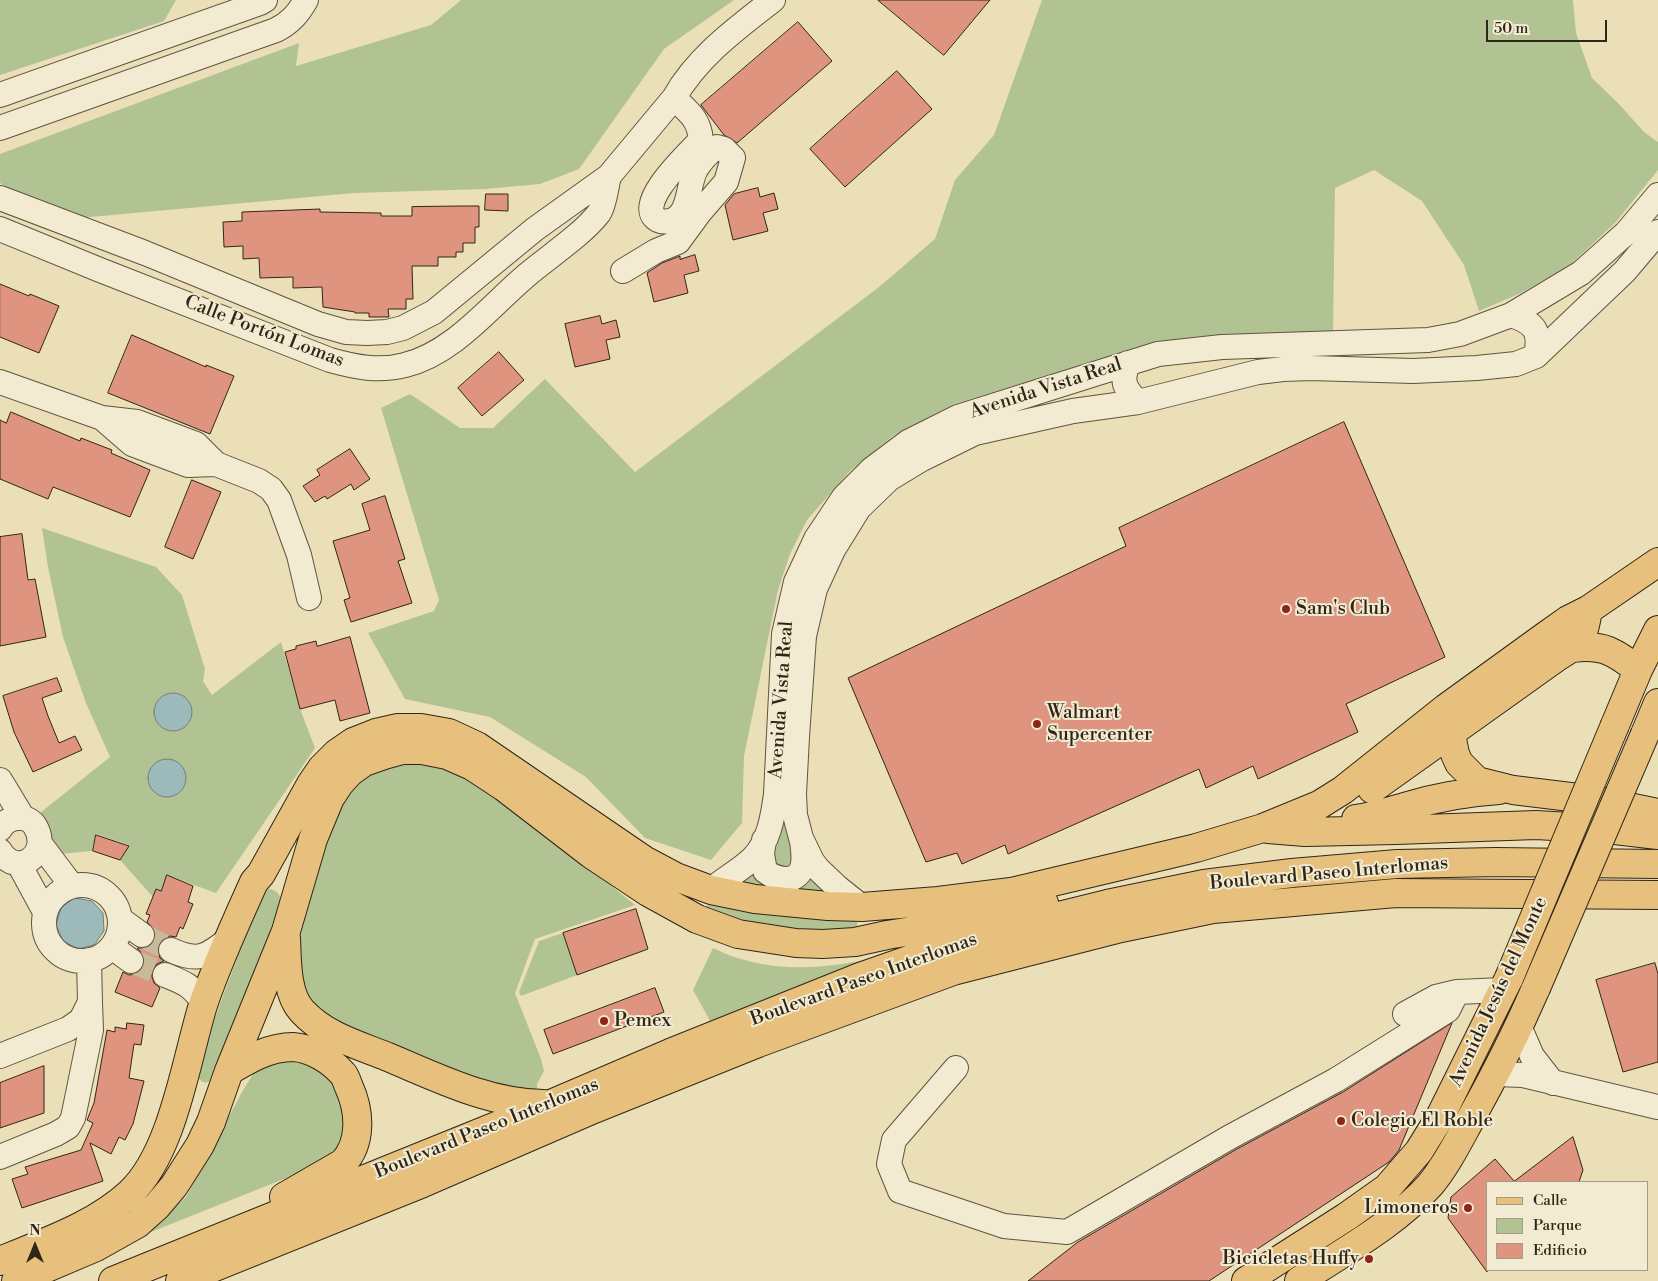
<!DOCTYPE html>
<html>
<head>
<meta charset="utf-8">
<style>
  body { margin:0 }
  #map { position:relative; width:1658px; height:1281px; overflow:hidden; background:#ebdfb8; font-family:"Libre Bodoni",serif }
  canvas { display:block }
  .legend { position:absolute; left:1486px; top:1181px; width:162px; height:90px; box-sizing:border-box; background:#f2ead1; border:1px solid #a49c87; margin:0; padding:6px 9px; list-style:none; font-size:15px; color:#302618 }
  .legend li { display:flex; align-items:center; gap:10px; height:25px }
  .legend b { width:25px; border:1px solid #a49c87 }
  .north { position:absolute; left:10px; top:1221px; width:50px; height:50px; -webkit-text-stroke:4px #f2ead1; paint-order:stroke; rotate:0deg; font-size:14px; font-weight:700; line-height:20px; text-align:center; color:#302618 }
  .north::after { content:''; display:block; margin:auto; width:18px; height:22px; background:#302618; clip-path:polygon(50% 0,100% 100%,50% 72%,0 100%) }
  .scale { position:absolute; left:1486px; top:20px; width:121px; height:22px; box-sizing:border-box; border:2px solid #302618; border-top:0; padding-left:6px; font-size:15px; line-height:18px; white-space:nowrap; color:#302618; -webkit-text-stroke:4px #f2ead1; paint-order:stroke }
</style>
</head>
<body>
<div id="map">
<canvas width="1658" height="1281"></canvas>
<ul class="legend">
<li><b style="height:6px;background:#e6c07c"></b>Calle</li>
<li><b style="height:14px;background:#b2c393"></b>Parque</li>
<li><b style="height:14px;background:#de947f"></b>Edificio</li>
</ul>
<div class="north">N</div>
<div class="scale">50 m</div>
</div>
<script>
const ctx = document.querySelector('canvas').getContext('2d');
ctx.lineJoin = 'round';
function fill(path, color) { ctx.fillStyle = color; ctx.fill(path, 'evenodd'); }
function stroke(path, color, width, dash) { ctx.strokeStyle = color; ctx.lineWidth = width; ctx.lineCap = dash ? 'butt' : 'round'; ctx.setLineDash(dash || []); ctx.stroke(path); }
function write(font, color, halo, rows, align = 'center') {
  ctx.font = font + ' "Libre Bodoni",serif'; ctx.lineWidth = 4; ctx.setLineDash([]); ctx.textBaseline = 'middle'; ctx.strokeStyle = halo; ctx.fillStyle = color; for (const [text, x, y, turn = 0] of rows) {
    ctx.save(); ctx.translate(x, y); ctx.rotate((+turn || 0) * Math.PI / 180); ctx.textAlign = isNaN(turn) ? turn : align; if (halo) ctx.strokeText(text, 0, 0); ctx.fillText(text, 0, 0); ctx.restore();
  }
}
const green = new Path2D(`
  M0 0H176L164 21 0 75Z
  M461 0H734L664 49 579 169 540 184 485 189 354 193 79 218 10 190 0 183V154L299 43 296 66 431 25Z
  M1042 0H1573L1576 33 1592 78 1619 104 1644 132 1658 142V170L1615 223 1571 264 1521 293 1479 311 1464 265 1422 201 1374 170 1335 188 1333 334 1224 335 1155 343 954 404 894 435 850 471 807 520 790 554 778 590 744 756 742 823 711 860 645 838 586 777 490 717 405 699 368 633 434 611 439 600 381 408 410 394 460 428H493L545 379 635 472 879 287 935 239 955 180 994 135Z
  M42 528 156 567 182 595 205 669 203 681 212 695 281 642 300 709 315 748 216 893 167 875 161 891 153 897 120 860 129 845 96 834 92 851 60 854 35 817 110 757 86 703 63 637 48 567Z
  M404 762 444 766 467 776 584 864 635 905 535 939 515 993 541 1059 544 1071 537 1084V1092L459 1080 306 1007 296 935 339 802 369 772Z
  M781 809 792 849 793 865 778 871 768 853Z
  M757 866 807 871 833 894 733 884Z
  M269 889C278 890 282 896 280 904L216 1075C207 1088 197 1083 196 1068L261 895 265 890Z
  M712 902 852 917 857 921 858 933 819 943 704 912 706 906Z
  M563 933 577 975 521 996 519 992 539 941Z
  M713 948C722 952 732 957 741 959 787 973 834 967 879 957L714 1028 693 990Z
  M297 1058 328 1076 348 1105 345 1147 329 1161 146 1234 186 1197 242 1092 258 1066Z`);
const water = new Path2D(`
  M154 712a19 19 0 1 1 38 0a19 19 0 1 1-38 0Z
  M148 778a19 19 0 1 1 38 0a19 19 0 1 1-38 0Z
  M75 898 92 901 103 913 104 931 94 945 78 949 63 941 56 925 61 908Z`);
const building = new Path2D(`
  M878 0H990L944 55Z
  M798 22 832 61 737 143 724 135 701 105Z
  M897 71 932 109 845 187 810 149Z
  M758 188 760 197 774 193 778 209 763 213 768 231 733 240 725 205 734 194Z
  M486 194H508V211L485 210Z
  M462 206H479V227H475V243H463V252H456V257H438V266H412L413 299H406V309H388L389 317H369V313H355V312L323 307 322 287 293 288V277L260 278 259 258 243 259V246L224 247 223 222 242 221V212L320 209V212L381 213V216H412V207Z
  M695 255 699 271 684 275 688 293 654 302 647 273 662 263 680 256V259Z
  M0 284 29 296 30 294 59 306 39 353 0 337Z
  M600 316 602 324 616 320 620 337 606 340 610 359 575 367 565 324Z
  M132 335 206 367V365L234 376 210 434 108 393Z
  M499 352 524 380 482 416 458 388Z
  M11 412 80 441 81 438 112 450 111 453 150 470 130 517 53 487 48 499 0 479V420L6 423Z
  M1344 422 1445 657 1346 704 1358 732 1258 779 1253 766 1206 788 1199 769 1008 854 1005 845 962 864 957 853 926 862 848 678 1126 546 1119 528Z
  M350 449 370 479 354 490 351 484 327 499 325 496 315 502 303 486 320 475 317 470Z
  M192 480 221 492 193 559 165 547Z
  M385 496 405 559 398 561 412 603 351 622 344 600 350 598 333 541 370 530 362 504Z
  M22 534 28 580 35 579 46 637 0 646V537Z
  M350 637 370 713 340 721 335 700 300 709 285 652 296 649V646L316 641 317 646Z
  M57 678 62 691 42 698 48 716 59 743 75 736 82 750 33 772 14 732 3 696Z
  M96 835 129 846 120 860 93 851Z
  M167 875 193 886 188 902 193 904 183 929 180 927 176 937 170 936 163 939 158 945V952L160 958 164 961 157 964 152 970V977L154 983 160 988 152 1007 115 992 123 972 129 975 136 974 142 969 145 963 144 956 137 948H147L153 943 156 937 155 930 147 922 150 915 146 914 156 889 161 891Z
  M636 909 648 949 577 975 563 933Z
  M1655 963 1658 974V1062L1623 1072 1596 980Z
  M655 988 664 1012 553 1054 544 1030Z
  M127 1023 144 1025 141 1045 134 1044 129 1078 144 1081 133 1124 125 1140 119 1137 111 1154 90 1143 103 1181 22 1208 12 1179 28 1174 25 1167 81 1150 93 1123 87 1120 94 1103 107 1030 115 1032V1027L126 1029Z
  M1452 1023 1399 1150 1389 1162 1209 1281H1028L1078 1242 1237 1149 1343 1092Z
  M44 1066V1113L0 1128V1083Z
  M1573 1137 1583 1170 1579 1182H1487V1272L1448 1218 1451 1197 1495 1159 1514 1181Z`);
const minorTunnel = new Path2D(`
  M142 935 171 950
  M131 961 165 975`);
const minor = new Path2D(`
  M0 95 260 3 265 0
  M0 128 276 30C290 23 298 14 306 0
  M0 198 145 253 318 324 346 332 367 333 387 332 403 328 434 312 535 229 609 176 674 98C697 57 737 28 773 0
  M0 229 100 270 330 360C355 367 379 372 405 365 454 353 490 306 527 275 548 257 582 235 599 213 605 204 606 187 609 176
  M623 271 656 251 678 242 700 212 726 182 733 158 724 149 717 147C709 152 701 161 696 169 687 185 691 217 669 221 665 222 662 222 658 220 632 205 689 153 701 140 699 119 689 112 674 98
  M1511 315C1535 323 1541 331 1536 356
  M1128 363C1121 382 1124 388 1138 402
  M0 382 102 418 137 422 196 444 216 464 259 481 271 489 279 500 299 555 309 598
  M102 418 132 444 188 465 216 464
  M0 780 23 818
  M0 829C4 822 11 818 19 818 25 817 32 821 35 826 52 854 17 879 0 851
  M764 840 762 854 765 871C775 879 796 885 802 868 805 860 803 849 802 841
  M41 845 72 886
  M19 864 45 912
  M44 923a38 38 0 1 1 76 0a38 38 0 1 1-76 0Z
  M711 890C724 879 739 871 752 859 769 843 773 816 776 794L784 634 796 582 816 539 844 497 872 469 908 442 958 417 1158 354 1222 347 1428 340 1460 334 1511 315 1581 273 1626 233 1658 195
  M862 907 837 887 818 869 812 861 801 838 795 815 794 794 797 737 804 636 815 589 833 550 859 508 889 479 922 459 975 433 1073 411 1138 402 1258 372 1283 369 1311 368 1413 371 1477 368 1516 364 1536 356 1625 271 1658 232
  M120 919 142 935
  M112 947 131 961
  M171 950C199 963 207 956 229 939
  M165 975C185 983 191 985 204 1003
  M1405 1014 1436 997 1457 992 1503 990
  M1519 1026 1532 1056 1553 1083
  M0 1056 68 1029 81 1020 90 1002 89 960
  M956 1068 894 1140 889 1164 900 1191 1004 1226 1067 1232 1230 1137 1336 1080 1448 1010 1457 992
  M1496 1074 1523 1075 1658 1107
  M0 1157 56 1134 68 1127 73 1118 91 1030 90 1002`);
const major = new Path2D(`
  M1573 648C1603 644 1615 652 1638 670
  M1448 718 1455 754 1459 763 1477 781 1513 790 1595 800 1658 813
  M1615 725 1638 670 1658 630
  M1645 734 1658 703
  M1372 789 1557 657C1582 642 1583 638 1588 610
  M1356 819C1374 817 1390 811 1408 806 1438 797 1469 792 1499 790
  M1268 829 1305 832 1396 830 1536 825 1606 829 1658 835
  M286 938C287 960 286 994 302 1011 325 1036 358 1045 388 1057 438 1078 490 1104 544 1104
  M229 1071C249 1059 269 1047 293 1047 311 1048 331 1060 343 1074 346 1077 347 1083 349 1087 360 1111 362 1143 343 1163L284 1197
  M0 1261C45 1242 94 1226 130 1193 173 1153 186 1060 203 1005 217 963 236 922 254 882L261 874 311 784 322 768 337 753 353 742 376 733 398 728H421L449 733 477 746 644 860 676 877 711 890 755 899 828 906 862 907 938 901 1011 892 1196 848 1263 828 1319 805 1343 790 1446 708 1544 637 1568 620 1588 610 1658 562
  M16 1281 96 1247 137 1224 157 1206 174 1186 200 1145 211 1122 229 1071 286 931 313 839 330 798 340 783 350 772 364 762 384 755 402 750H422L447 755 472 766 504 787 591 854 648 892 697 919 738 934 796 943 823 944 855 942 887 935 962 923 1044 903
  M113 1281 551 1104 670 1053 860 977 926 954 1018 926 1107 904 1204 884 1292 873 1397 864 1496 862 1658 864
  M180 1281 423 1183 594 1109 758 1043 953 971 1121 928 1213 909 1396 893 1658 895
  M1246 1281 1346 1217 1387 1188 1419 1151 1440 1117 1509 978
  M1299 1281C1343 1252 1394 1225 1430 1185 1446 1166 1458 1142 1470 1120 1494 1077 1516 1034 1536 988`);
const majorBridge = new Path2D(`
  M1509 978 1615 725
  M1536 988 1645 734`);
const markers = [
  [1286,609,5,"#8f2418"],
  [1037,724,5,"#8f2418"],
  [604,1021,5,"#8f2418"],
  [1341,1121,5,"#8f2418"],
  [1468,1208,5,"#8f2418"],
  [1369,1259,5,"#8f2418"]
];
const streetNames = [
  ["Calle Portón Lomas",264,332,21],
  ["Avenida Vista Real",1046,389,-18],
  ["Avenida Vista Real",782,700,-86],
  ["Boulevard Paseo Interlomas",1329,874,-5],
  ["Boulevard Paseo Interlomas",864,980,-20],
  ["Avenida Jesús del Monte",1499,992,-65],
  ["Boulevard Paseo Interlomas",487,1129,-22]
];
const poiNames = [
  ["Sam's Club",1296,609],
  ["Walmart",1047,713],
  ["Supercenter",1047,735],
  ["Pemex",614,1021],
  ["Colegio El Roble",1351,1121],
  ["Limoneros",1458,1208,"right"],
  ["Bicicletas Huffy",1359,1259,"right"]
];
fill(green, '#b2c393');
fill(water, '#9cbab9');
stroke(water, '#717f79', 1);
fill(building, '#de947f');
stroke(building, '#302618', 1);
stroke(minorTunnel, '#c6ba98', 24, [24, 12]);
stroke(minor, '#5f5440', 26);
stroke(major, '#302618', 30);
stroke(minor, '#f2ead1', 24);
stroke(major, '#e6c07c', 28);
stroke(majorBridge, '#302618', 30, []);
stroke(majorBridge, '#e6c07c', 28);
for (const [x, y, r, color] of markers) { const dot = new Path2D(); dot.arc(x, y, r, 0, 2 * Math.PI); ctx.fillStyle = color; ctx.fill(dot); stroke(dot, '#f2ead1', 2); }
write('19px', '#302618', '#f2ead1', streetNames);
write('19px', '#302618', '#f2ead1', poiNames, 'left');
</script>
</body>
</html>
